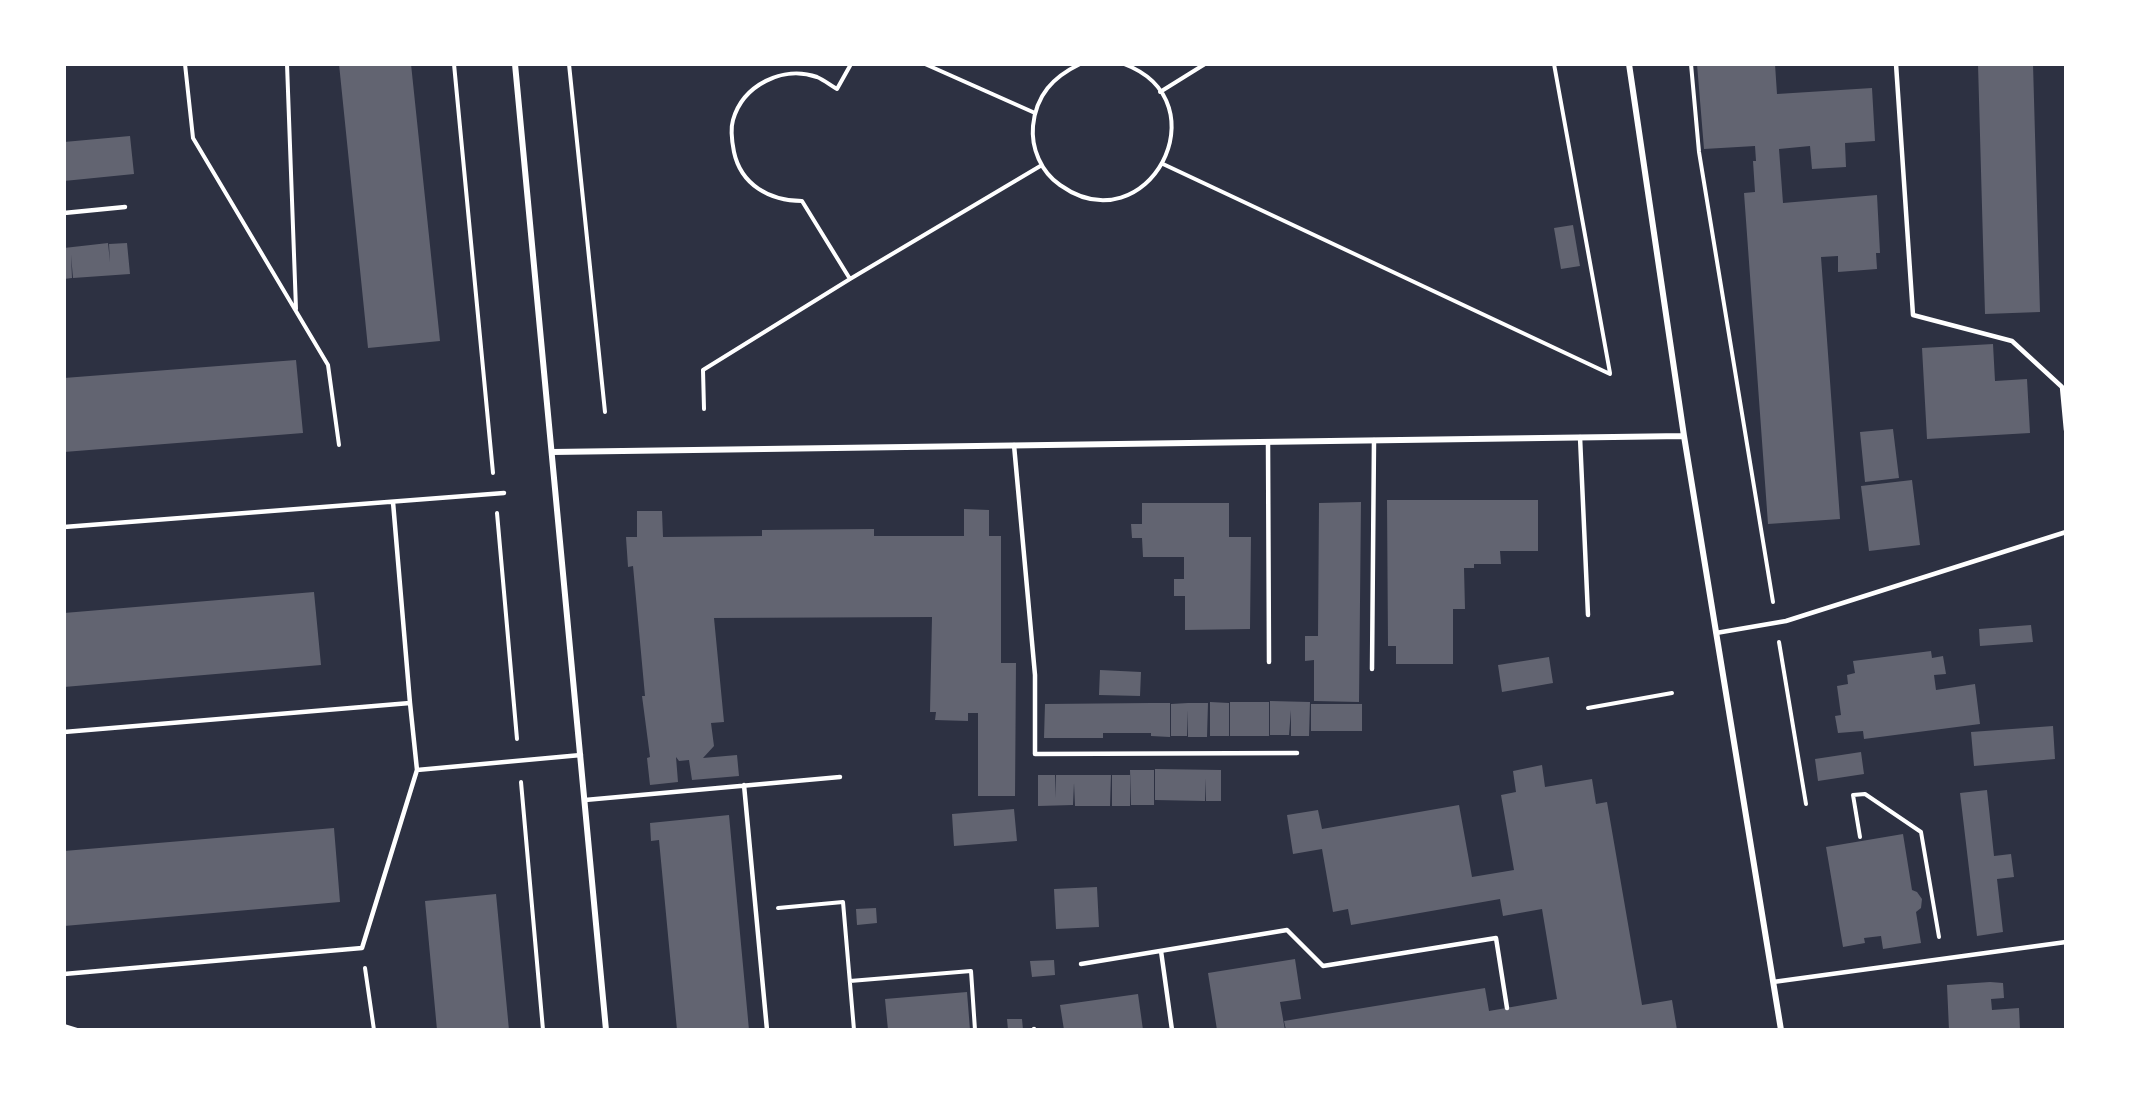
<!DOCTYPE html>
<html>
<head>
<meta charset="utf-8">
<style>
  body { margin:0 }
  #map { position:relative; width:2130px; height:1094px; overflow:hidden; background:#2d3142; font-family:"Nunito Sans",sans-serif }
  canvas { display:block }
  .frame { position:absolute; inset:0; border:66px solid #fff; pointer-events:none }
</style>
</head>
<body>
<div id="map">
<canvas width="2130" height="1094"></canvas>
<div class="frame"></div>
</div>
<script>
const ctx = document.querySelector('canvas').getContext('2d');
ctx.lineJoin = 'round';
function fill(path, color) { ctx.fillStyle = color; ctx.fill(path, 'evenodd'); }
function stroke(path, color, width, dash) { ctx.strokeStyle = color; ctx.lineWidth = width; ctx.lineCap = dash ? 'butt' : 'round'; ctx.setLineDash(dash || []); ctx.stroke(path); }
const building = new Path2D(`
  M339 64H411L440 341 368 348Z
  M1697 64H1775L1777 94 1872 88 1875 141 1845 143 1846 167 1812 169 1810 146 1779 149 1783 203 1877 195 1880 253H1876L1877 269 1838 272V256L1821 257 1840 519 1768 524 1744 193 1755 192 1753 161H1756L1755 146 1704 149Z
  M1978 64H2033L2040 312 1985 314Z
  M130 136 134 174 64 181V142Z
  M1573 225 1580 266 1561 269 1554 228Z
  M108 243 110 262 109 244 127 243 130 274 73 278 71 255 72 278 64 279V248Z
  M1993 344 1995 381 2027 379 2030 433 1927 439 1922 348Z
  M296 360 303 433 64 452V378Z
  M1893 429 1899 478 1865 482 1860 432Z
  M1912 480 1920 545 1869 551 1861 486Z
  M1387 500H1538V551H1500L1501 564H1474V568H1464L1465 609H1453V664H1396V646H1388Z
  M1361 502 1359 702 1314 701V660L1305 661V636H1318L1319 503Z
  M1142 503H1229V537H1251L1250 629 1185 630V596H1174V579H1184V557H1143L1142 538H1132L1131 524H1142Z
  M964 509 989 510V536H1001V663H1016L1015 796H978V713H968V721L935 720 936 712H930L932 617 714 618 724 722 711 723 714 746 703 758 737 755 739 776 692 780 689 760 679 761 676 757 678 782 650 785 647 758 650 757 642 696H645L633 566 628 567 626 537H637V511H662L663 537 762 536V530L874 529V536H964Z
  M314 592 321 665 64 687V613Z
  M2031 625 2033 642 1980 646 1979 629Z
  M1931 651 1932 658 1943 656 1946 674 1934 675 1936 690 1975 684 1980 724 1864 739 1863 731 1838 733 1835 716 1841 715 1837 686 1848 684 1847 675 1855 673 1853 661Z
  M1549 657 1553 683 1502 692 1498 665Z
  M1100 670 1141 672 1140 696 1099 695Z
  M1270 701 1310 702 1309 736H1291V710L1289 735H1270Z
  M1210 702 1229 703V736H1210Z
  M1230 702H1269V736H1230Z
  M1151 703H1170V737L1151 736V733H1103V738H1044L1045 704Z
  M1188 703H1208L1207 737H1188V710L1187 736H1171V704Z
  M1311 704H1362V731H1311Z
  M2053 726 2055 759 1974 766 1971 732Z
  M1861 752 1864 774 1818 781 1815 759Z
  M1542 765 1545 787 1592 779 1596 804 1607 802 1642 1005 1672 1000 1677 1030H1286L1284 1021 1485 988 1489 1011 1557 999 1542 909 1503 916 1500 899 1351 925 1348 909 1333 912 1322 849 1293 854 1287 815 1318 810 1322 829 1459 805 1472 877 1514 870 1501 795 1516 792 1513 771Z
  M1155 769 1221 770V801H1206V778L1205 801 1155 800Z
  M1130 770H1154V805H1131Z
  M1038 775H1055V798L1056 775H1111L1110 806H1075L1074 783 1073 805 1038 806Z
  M1112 775H1130V806H1112Z
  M1987 790 1994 856 2011 854 2014 877 1997 879 2003 932 1977 936 1960 793Z
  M1014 809 1017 841 954 846 952 814Z
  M729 815 749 1030H677L659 840 651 841 650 823Z
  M334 828 340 902 64 926V851Z
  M1903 834 1912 890 1917 892 1922 899 1921 908 1916 912 1921 943 1883 949 1881 936 1864 938 1865 943 1843 947 1826 847Z
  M1097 887 1099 927 1056 929 1054 889Z
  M496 894 509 1030H437L425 901Z
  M876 908 877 923 857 925 856 909Z
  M1295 959 1301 999 1280 1002 1285 1030H1217L1208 973Z
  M1054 960 1055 975 1032 977 1030 961Z
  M1990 982 2003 983 2004 998 1991 999 1992 1010 2019 1008 2020 1030H1949L1947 985Z
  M967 992 970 1030H888L885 999Z
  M1138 994 1143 1030H1064L1060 1005Z
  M1007 1019H1022L1023 1030H1008Z`);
const path = new Path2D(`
  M185 64 193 138 328 365 339 445
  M287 64 296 309
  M454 64 493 473
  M569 64 605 412
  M925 64 1035 113
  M1080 64C1053 77 1036 95 1033 126 1031 148 1041 172 1060 185 1147 247 1225 102 1124 64
  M1554 64 1610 373
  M1691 64 1699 152 1773 602
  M1160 92 1205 64
  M1163 164 1610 374
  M850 279 802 201C770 201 741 185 734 152 732 142 730 130 733 120 743 85 783 65 817 77 824 80 830 85 837 89L851 64
  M704 409 703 370 850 279 1042 165
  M497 513 517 739
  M1779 642 1806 804
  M1588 708 1672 693
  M521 782 543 1030
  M1860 837 1853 795 1865 794 1921 832 1939 937
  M778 908 843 902 854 1030
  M365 968 374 1030
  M850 981 971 971 975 1030
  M64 1026 77 1030`);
const service = new Path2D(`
  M1896 64 1913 315 2012 341 2062 387 2066 430
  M64 213 125 207
  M1580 437 1588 615
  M1268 442 1269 662
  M1014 445 1035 675V754L1297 753
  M393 502 410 703
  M64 527 504 493
  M1716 633 1786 621 2066 532
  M1372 669 1374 440
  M64 732 410 703 417 770 362 948 64 974
  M417 770 581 755
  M744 785 767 1030
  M585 800 840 777
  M1161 951 1172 1030
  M1081 964 1287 930 1323 966 1496 938 1507 1008
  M1773 982 2066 942
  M1034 1029V1030`);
const minor = new Path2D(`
  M515 64 606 1030
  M1629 64 1684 436 1781 1030
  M552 452 1684 436`);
fill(building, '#626471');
stroke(path, '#fff', 4);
stroke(service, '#fff', 4.5);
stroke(minor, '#fff', 6);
</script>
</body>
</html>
